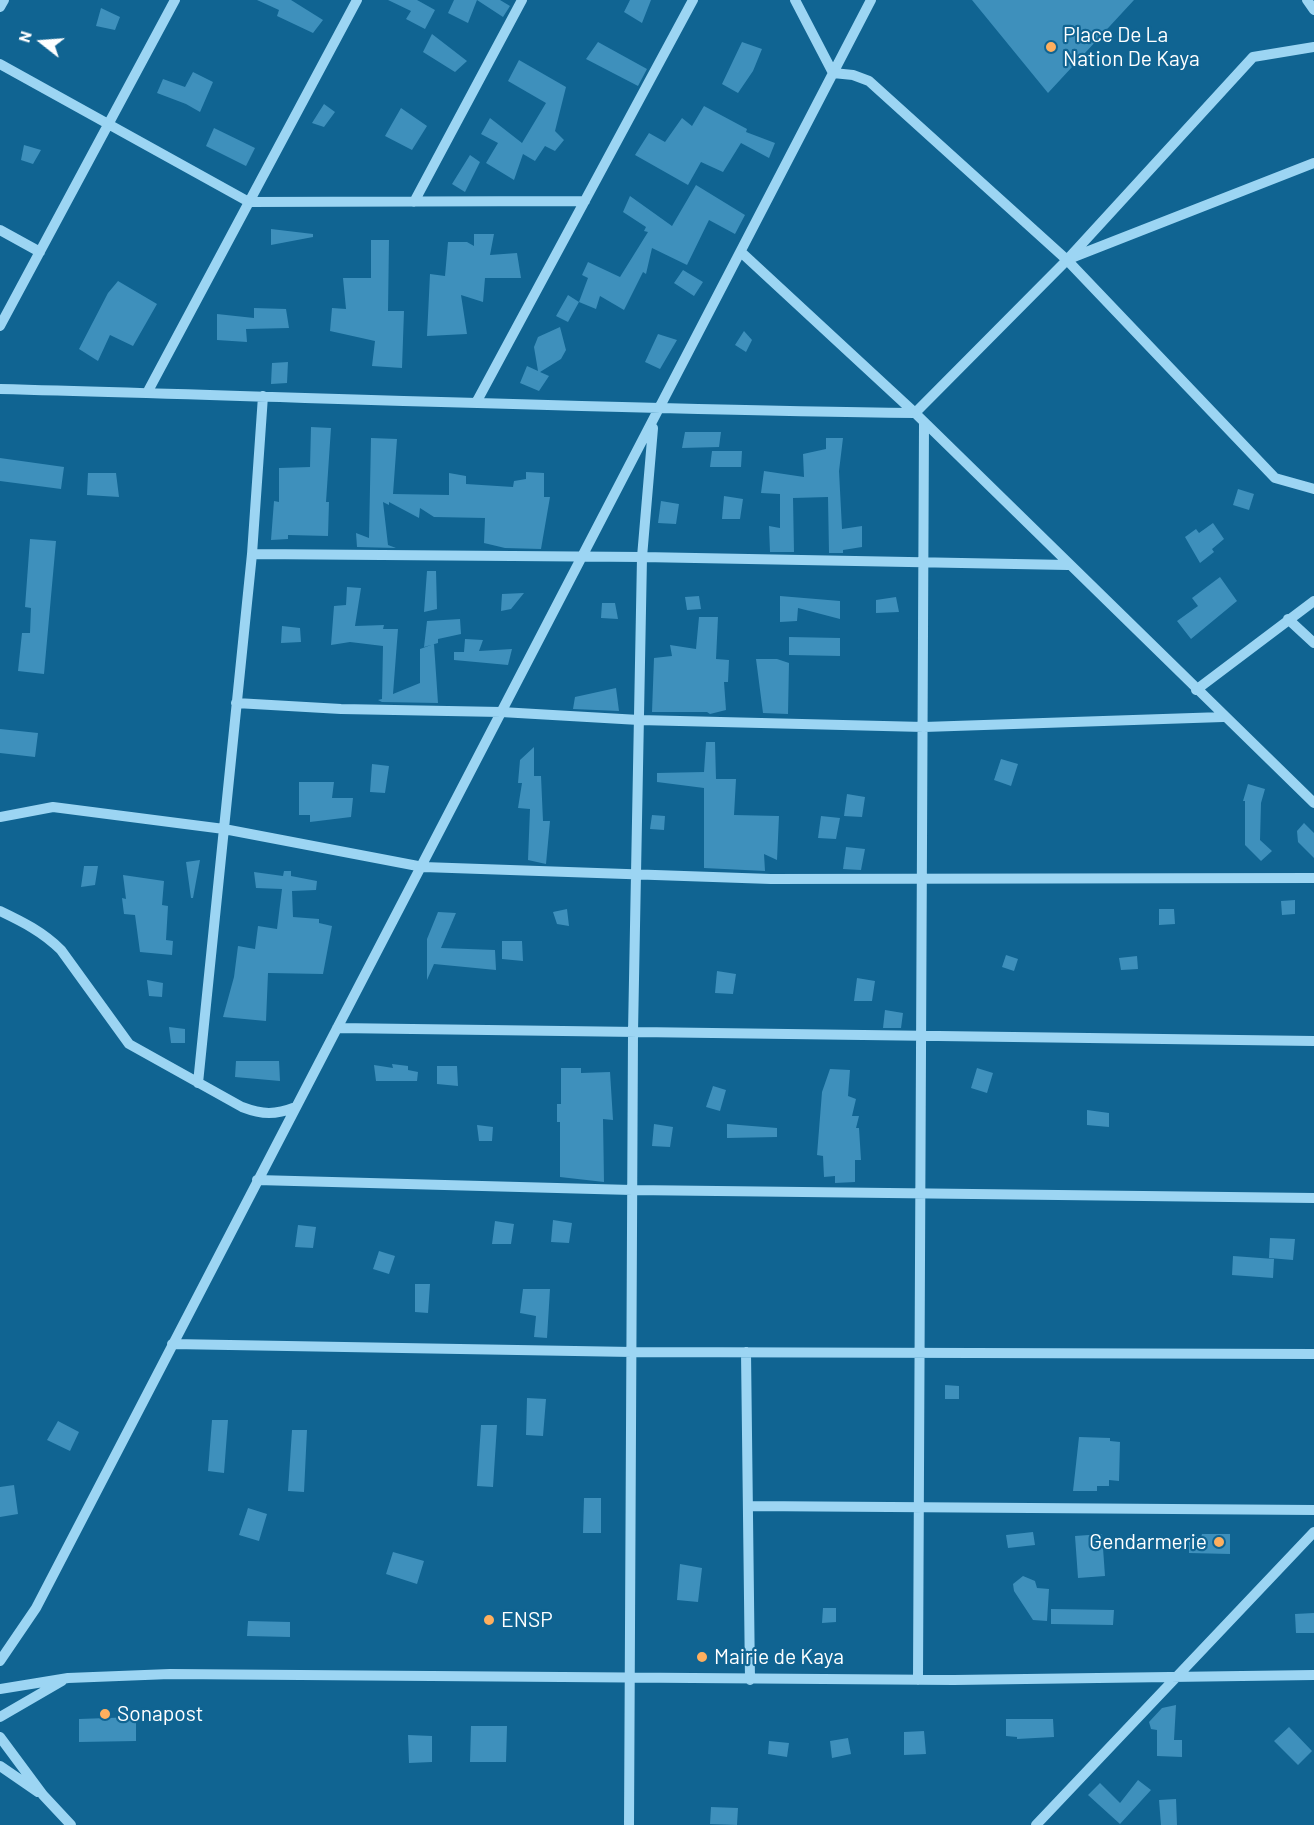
<!DOCTYPE html>
<html>
<head>
<meta charset="utf-8">
<style>
  body { margin:0 }
  #map { position:relative; width:1314px; height:1825px; overflow:hidden; background:#106492; font-family:Barlow,sans-serif }
  canvas { display:block }
  .north { position:absolute; left:12px; top:12px; width:60px; height:60px; -webkit-text-stroke:4px #106492; paint-order:stroke; rotate:287deg; font-size:16px; font-weight:700; line-height:24px; text-align:center; color:#fff }
  .north::after { content:''; display:block; margin:auto; width:21px; height:27px; background:#fff; clip-path:polygon(50% 0,100% 100%,50% 72%,0 100%) }
</style>
</head>
<body>
<div id="map">
<canvas width="1314" height="1825"></canvas>
<div class="north">N</div>
</div>
<script>
const ctx = document.querySelector('canvas').getContext('2d');
ctx.lineJoin = 'round';
function fill(path, color) { ctx.fillStyle = color; ctx.fill(path, 'evenodd'); }
function stroke(path, color, width, dash) { ctx.strokeStyle = color; ctx.lineWidth = width; ctx.lineCap = dash ? 'butt' : 'round'; ctx.setLineDash(dash || []); ctx.stroke(path); }
function write(font, color, halo, rows, align = 'center') {
  ctx.font = font + ' Barlow,sans-serif'; ctx.lineWidth = 4.5; ctx.setLineDash([]); ctx.textBaseline = 'middle'; ctx.strokeStyle = halo; ctx.fillStyle = color; for (const [text, x, y, turn = 0] of rows) {
    ctx.save(); ctx.translate(x, y); ctx.rotate((+turn || 0) * Math.PI / 180); ctx.textAlign = isNaN(turn) ? turn : align; if (halo) ctx.strokeText(text, 0, 0); ctx.fillText(text, 0, 0); ctx.restore();
  }
}
const building = new Path2D(`
  M257 0H291L323 20 313 33 277 16 279 10Z
  M388 0H417L435 10 425 29 406 19 411 11Z
  M454 0H500L510 6 503 17 477 0 468 23 448 13Z
  M630 0H651L642 23 624 12Z
  M972 0H1134L1048 93Z
  M101 8 120 17 115 30 96 26Z
  M432 34 467 61 455 72 423 52Z
  M598 42 647 69 638 86 586 59Z
  M742 42 762 49 753 71 738 93 722 84Z
  M519 60 566 87 555 131 564 140 555 151 545 146 535 161 523 154 514 180 486 163 498 143 481 134 490 118 522 143 546 103 508 81Z
  M193 72 213 82 200 112 186 104 157 93 163 79 185 87Z
  M324 104 335 112 324 127 312 123Z
  M704 106 747 129 746 132 775 143 769 158 741 143 723 172 701 162 688 185 635 155 649 133 665 142 682 118 692 126Z
  M401 108 427 126 412 150 385 136Z
  M214 128 255 148 246 166 206 146Z
  M24 145 41 150 33 164 21 160Z
  M470 155 480 162 465 192 452 184Z
  M696 185 745 215 735 234 709 220 687 265 652 248 646 274 643 272 624 310 600 296 596 309 579 302 588 278 582 275 588 262 620 277 648 232 644 231 646 227 623 212 630 196 672 226Z
  M271 229 313 234V237L271 245Z
  M474 234H494L490 255 517 253 521 278H485L483 302 461 295 467 334 427 336 430 274 445 276 448 242H467L474 246Z
  M371 240H389L388 311H404L402 368 372 366 375 341 330 331 332 308 346 309 343 278H371Z
  M683 270 703 282 694 296 674 283Z
  M118 281 157 304 133 346 110 335 98 361 79 349 108 293Z
  M568 295 579 302 568 322 556 316Z
  M254 308 286 309 289 328 246 329 247 342 217 340V314L254 318Z
  M560 327 566 350 561 359 540 372 549 376 539 391 520 383 527 366 538 371 534 347 538 337Z
  M744 331 752 340 746 352 735 345Z
  M658 334 677 340 660 369 645 362Z
  M288 362 287 383 271 384 272 363Z
  M311 427 331 428 326 502H329L328 536 288 535V539L271 540 274 501 279 502V468L310 467Z
  M685 432H721L719 447 682 448Z
  M371 438 397 439 393 494 449 495V473L466 476V484L513 487 514 481 526 479V472L544 473V497H550L541 549 505 548 484 543 485 518 434 517 420 508 419 518 389 502V505L383 502 388 545 396 548 357 547 356 533 369 538Z
  M826 438H843L839 471 842 529 862 526V547L843 550V553H829L828 497 793 498 794 552H770L769 526 780 528V494L761 493 764 471 804 477 803 454 826 449Z
  M712 451H742L741 467H710Z
  M0 458 64 467 61 489 0 481Z
  M88 473H116L119 497 87 495Z
  M1238 489 1254 494 1249 510 1233 505Z
  M724 496 743 499 740 519H722Z
  M661 501 679 504 676 524 658 523Z
  M1213 523 1224 539 1212 549 1214 552 1200 563 1185 537 1196 529 1199 533Z
  M30 539 56 541 44 674 18 671 22 633H30L31 608 25 607Z
  M427 571H436L437 609 424 612Z
  M1220 577 1237 601 1191 639 1177 621 1198 606 1192 598Z
  M347 587 361 588 355 626 384 625 383 629H398L393 694 420 683V649L434 644 438 703 382 702 378 700 382 699 383 646 350 642 331 645 334 606 346 605Z
  M524 593 511 609 501 611 502 594Z
  M699 596 701 609 687 610 685 597Z
  M780 596 840 601V619L798 608 797 621 780 622Z
  M896 597 899 612 876 613V600Z
  M602 603H615L618 619 601 618Z
  M699 617H718L716 659 729 660 728 682H724L726 710 710 714 707 712H652L654 658 672 656 670 645 696 649Z
  M460 619 461 634 438 639V643L424 647 427 621Z
  M282 626 300 628 301 642 281 643Z
  M789 637 840 638V656L789 655Z
  M465 639 483 640 479 651 512 649 508 665 454 660V652H464Z
  M756 659H777L789 663 788 714 763 713Z
  M616 688 619 711 573 709 575 697Z
  M0 729 38 733 35 757 0 753Z
  M706 742H715L716 779H736L734 815 779 816 777 860 764 854 765 871 704 868V788L657 782V773L704 772Z
  M534 747V776H541L543 821H550L546 864 528 860 530 809 518 808 522 783H518L520 760Z
  M1001 759 1018 764 1011 786 994 780Z
  M372 764 389 766 385 793 370 792Z
  M299 782H334L332 798H353L351 817 310 822V815H299Z
  M1248 784 1265 789 1261 803 1260 840 1272 851 1261 861 1245 845V801H1243Z
  M847 794 865 797 862 817 844 816Z
  M652 815 665 816 664 830 650 829Z
  M821 816 840 818 836 839 818 838Z
  M1304 823 1314 833V858L1298 842 1297 831Z
  M846 847 865 849 861 870 843 869Z
  M200 860 193 898H191L186 862Z
  M84 866H98L95 885 81 887Z
  M284 871H291V876L317 881 316 890 292 891 293 917 319 919V923L332 926 323 974 268 973 266 1021 223 1017 234 977 238 946 255 949 258 926 277 929 282 889 256 888 254 872 283 876Z
  M123 875 164 881 162 905 168 906 166 940 173 941 172 955 140 952 135 915 124 914 122 898 126 899Z
  M1295 900V914L1282 915 1281 901Z
  M567 909 569 926 557 924 553 912Z
  M1159 909H1174L1175 924 1159 925Z
  M438 912 456 913 441 948 495 950 496 970 434 964 427 980V939Z
  M502 941H522L523 961 502 959Z
  M1006 955 1018 959 1014 971 1002 967Z
  M1137 956 1138 969 1121 970 1119 958Z
  M717 971 736 974 733 994 715 993Z
  M857 978 875 981 872 1001H854Z
  M147 980 163 983 162 997 149 996Z
  M885 1010 903 1013 901 1028H883Z
  M169 1027 185 1029V1043H171Z
  M236 1061H279L280 1081 235 1077Z
  M392 1064 408 1066V1070L418 1072 417 1081H376L374 1065 393 1068Z
  M437 1066H457L458 1086 437 1084Z
  M561 1068H581V1073L610 1072 613 1120 603 1119 604 1182 560 1177V1122H557V1104H561Z
  M977 1068 993 1073 987 1093 971 1088Z
  M830 1069 850 1070 848 1096 856 1099 852 1116H859L856 1128H859L861 1160H855V1182L835 1183V1176L824 1177 823 1156 817 1155 822 1092Z
  M713 1086 726 1090 720 1111 706 1107Z
  M1087 1110 1109 1113V1127L1087 1125Z
  M654 1124 673 1127 670 1147 652 1146Z
  M727 1124 777 1128V1137L727 1138Z
  M477 1125 493 1127 492 1141H479Z
  M553 1220 572 1223 569 1243 551 1242Z
  M495 1221 514 1224 511 1244H492Z
  M298 1225 316 1227 313 1248 295 1247Z
  M1270 1238 1295 1239 1293 1260 1269 1258Z
  M379 1251 395 1256 389 1274 373 1269Z
  M1233 1256 1274 1259 1273 1278 1232 1275Z
  M415 1284H430L428 1313 415 1312Z
  M523 1289H550L547 1338 534 1337 536 1316 520 1313Z
  M945 1385 959 1386V1399H945Z
  M527 1398 546 1399 543 1436 526 1435Z
  M212 1420H228L224 1473 208 1471Z
  M58 1421 79 1432 70 1451 47 1440Z
  M481 1425H497L493 1487 477 1486Z
  M292 1430H307L304 1492 288 1491Z
  M1079 1437 1110 1438V1441L1120 1442 1119 1481 1109 1480V1486H1097V1491H1073Z
  M14 1485 18 1514 0 1517V1487Z
  M584 1498H601V1533H583Z
  M248 1508 267 1514 259 1541 239 1535Z
  M1033 1532 1035 1545 1008 1548 1006 1535Z
  M1102 1534 1105 1576 1078 1578 1075 1536Z
  M1202 1534H1230V1554L1189 1553V1537H1201Z
  M393 1552 424 1561 417 1584 386 1574Z
  M680 1564 702 1568 698 1602 677 1600Z
  M1023 1576 1035 1581 1037 1588 1049 1589 1047 1621 1033 1620 1014 1591 1013 1584Z
  M823 1608H836V1622L822 1623Z
  M1051 1609 1114 1610 1113 1625 1051 1624Z
  M1314 1613V1633H1296L1295 1614Z
  M248 1621 290 1622V1637L247 1636Z
  M1176 1705 1174 1740H1182V1757L1157 1756V1730L1151 1729 1149 1722 1162 1708Z
  M136 1717V1741L79 1742V1719Z
  M1006 1719H1053L1054 1737 1017 1739V1737L1006 1736Z
  M471 1726H507L506 1762H470Z
  M1289 1727 1312 1751 1298 1765 1274 1741Z
  M924 1731 926 1754 904 1755V1732Z
  M408 1735 432 1736V1762L409 1763Z
  M848 1738 851 1754 832 1758 830 1741Z
  M769 1741 789 1743 787 1757 768 1754Z
  M1138 1780 1151 1790 1120 1824 1088 1795 1100 1783 1120 1803Z
  M1176 1799 1177 1825H1161L1159 1800Z
  M711 1807 738 1808 737 1825 710 1824Z`);
const minor = new Path2D(`
  M795 0 833 73 853 75 869 81 1067 260
  M1307 0 1314 10
  M0 7 4 0
  M0 64 249 202 585 201
  M414 202 522 0
  M0 230 40 252
  M742 253 915 413 1067 260 1275 478 1314 489
  M1071 258 1314 163
  M1067 260 1253 57 1314 47
  M0 326 175 0
  M0 389C305 397 610 409 915 413L1314 803
  M147 393 357 0
  M477 401 693 0
  M252 554 642 557 1068 565
  M1288 619 1314 643
  M1196 690 1314 601
  M236 703 341 709 501 712 639 720 924 727 1223 717
  M0 817 53 807 224 829 423 867 771 879 1314 878
  M0 911C23 922 43 932 61 950L129 1044 242 1107C263 1115 275 1115 296 1107
  M337 1028 1314 1041
  M198 1083 252 554 263 396
  M257 1180 632 1190 1314 1198
  M172 1344 632 1352 1314 1354
  M746 1352 750 1680
  M748 1506 1314 1510
  M0 1661 36 1608 871 0
  M918 1680 924 424
  M0 1689 68 1678 170 1674 954 1680 1314 1675
  M0 1717 62 1681
  M0 1737 43 1795 71 1825
  M0 1766 38 1792
  M629 1825 633 1032 642 557 653 428
  M1036 1825 1314 1532`);
const markers = [
  [1051,47,6,"#ffaf5e"],
  [1219,1542,6,"#ffaf5e"],
  [489,1620,6,"#ffaf5e"],
  [702,1657,6,"#ffaf5e"],
  [105,1714,6,"#ffaf5e"]
];
const poiNames = [
  ["Place De La",1063,35],
  ["Nation De Kaya",1063,59],
  ["Gendarmerie",1207,1542,"right"],
  ["ENSP",501,1620],
  ["Mairie de Kaya",714,1657],
  ["Sonapost",117,1714]
];
fill(building, '#3e90bc');
stroke(minor, '#9cd5f3', 10);
for (const [x, y, r, color] of markers) { const dot = new Path2D(); dot.arc(x, y, r, 0, 2 * Math.PI); ctx.fillStyle = color; ctx.fill(dot); stroke(dot, '#106492', 2); }
write('21px', '#fff', '#106492', poiNames, 'left');
</script>
</body>
</html>
